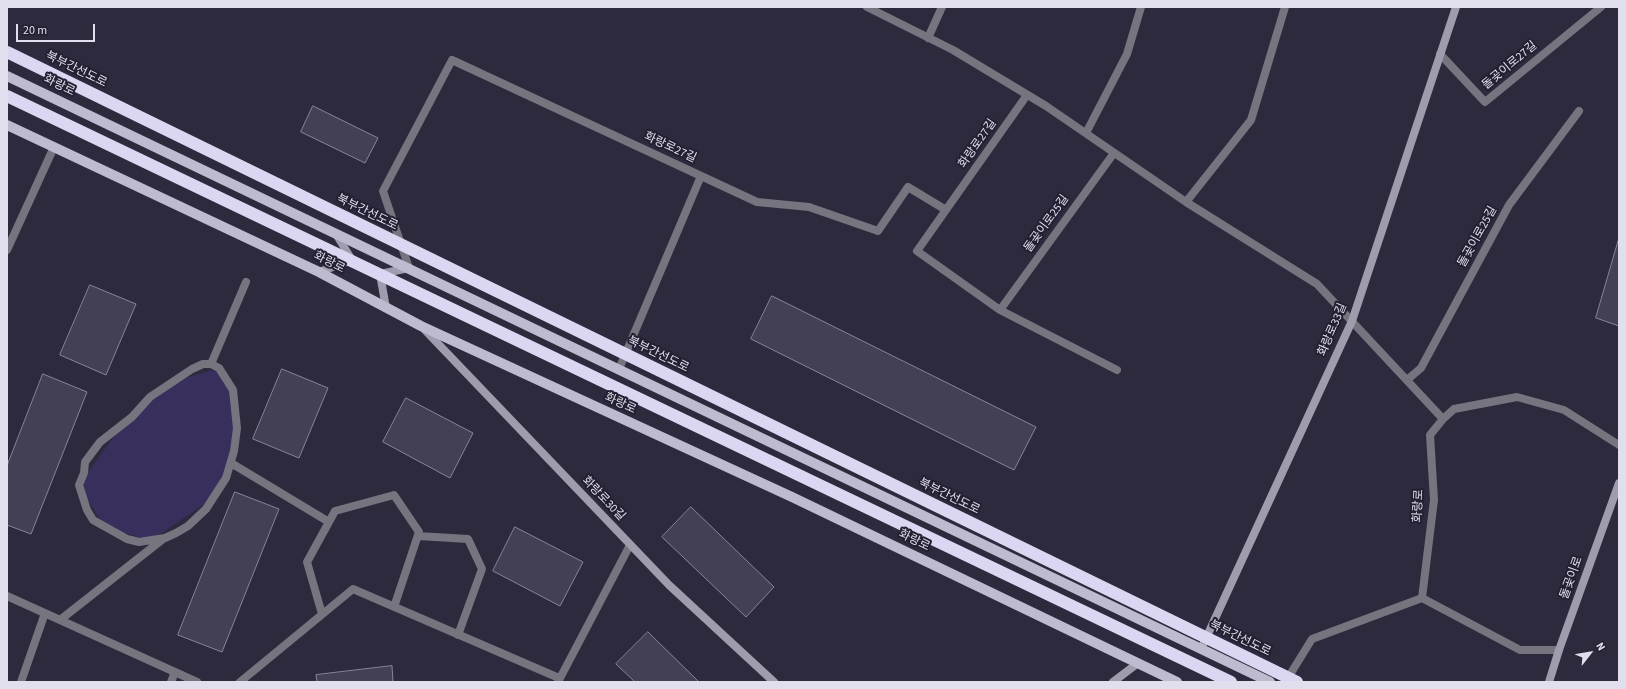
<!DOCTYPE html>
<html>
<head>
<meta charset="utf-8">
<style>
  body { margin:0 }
  #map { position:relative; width:1626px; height:689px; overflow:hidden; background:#2d2a3e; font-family:"Source Sans 3",sans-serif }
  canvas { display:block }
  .frame { position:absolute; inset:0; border:8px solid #e1dfed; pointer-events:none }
  .north { position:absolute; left:1570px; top:633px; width:40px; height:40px; -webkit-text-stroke:3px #242034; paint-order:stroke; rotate:59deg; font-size:11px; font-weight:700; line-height:16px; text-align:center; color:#e1dfed }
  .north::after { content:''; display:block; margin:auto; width:14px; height:18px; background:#e1dfed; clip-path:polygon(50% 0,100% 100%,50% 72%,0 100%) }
  .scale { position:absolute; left:16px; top:24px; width:79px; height:18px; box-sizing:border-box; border:2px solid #e1dfed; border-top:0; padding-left:5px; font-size:12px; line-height:14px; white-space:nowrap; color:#e1dfed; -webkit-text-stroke:3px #242034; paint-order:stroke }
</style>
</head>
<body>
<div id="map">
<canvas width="1626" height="689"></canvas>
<div class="frame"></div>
<div class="north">N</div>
<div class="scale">20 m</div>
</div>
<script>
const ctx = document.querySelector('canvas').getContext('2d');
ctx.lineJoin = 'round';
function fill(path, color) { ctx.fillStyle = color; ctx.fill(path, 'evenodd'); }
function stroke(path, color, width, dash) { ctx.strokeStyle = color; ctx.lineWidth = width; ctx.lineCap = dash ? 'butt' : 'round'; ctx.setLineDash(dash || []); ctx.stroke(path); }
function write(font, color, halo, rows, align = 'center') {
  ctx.font = font + ' "Source Sans 3","Noto Sans KR",sans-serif'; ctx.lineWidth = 4; ctx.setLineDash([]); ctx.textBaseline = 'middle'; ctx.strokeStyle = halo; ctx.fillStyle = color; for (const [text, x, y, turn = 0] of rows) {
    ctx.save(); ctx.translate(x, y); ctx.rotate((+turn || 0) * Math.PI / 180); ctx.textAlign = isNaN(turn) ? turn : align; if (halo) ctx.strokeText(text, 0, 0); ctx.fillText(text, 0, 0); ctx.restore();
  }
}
const green = new Path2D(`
  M219 368 233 390 234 451 212 499 150 541 104 526 79 485 122 425 172 382Z`);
const building = new Path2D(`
  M313 106 378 138 365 163 301 132Z
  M1619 238V326L1596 318Z
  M90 285 136 304 106 375 60 355Z
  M772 296 1036 427 1014 470 751 339Z
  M282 369 328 388 299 458 253 439Z
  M43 374 87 392 31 534 7 525V466Z
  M406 398 473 433 450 478 383 442Z
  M235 492 279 509 222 652 178 635Z
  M691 507 774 587 746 617 662 537Z
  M515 527 583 562 560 606 493 571Z
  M648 632 699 682H635L616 664Z
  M392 666 393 682H317L316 675Z`);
const street = new Path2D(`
  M867 7 953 50 1046 106 1186 202 1317 284 1443 419
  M928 38 942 7
  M1440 54 1485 102 1601 7
  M1027 95 917 251 1000 310 1117 370
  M1086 133 1127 54 1141 7
  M1186 202 1251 120 1285 7
  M7 250 54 147
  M409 268 383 191 452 60 757 202 809 207 878 231 908 187 946 210
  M1000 310 1114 153
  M211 364H203L192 369 150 397 132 417 100 442 85 462 84 473 79 485 87 510 93 520 127 539 139 542 165 538 176 533 188 526 206 509 226 478 234 451 237 428 233 390 219 368 211 364 246 282
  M619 369 701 176
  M1407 380 1421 368 1509 205 1579 111
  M231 463 329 522
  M418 536 468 539 482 569 458 635
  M7 596 197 682
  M1422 598 1434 500 1430 435 1443 419 1454 409 1517 397 1564 410 1619 445
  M322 614 307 562 335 511 394 495 419 532 394 607
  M60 620 163 539
  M1286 681 1312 639 1422 598 1520 650H1559
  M21 682 45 613
  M171 682 175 672
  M240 682 353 589 559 678
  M558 682 630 545`);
const secondary = new Path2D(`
  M319 272 352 260 336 234
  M386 308 380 274 409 268
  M423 328 669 585 774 682
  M1201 649 1352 321 1456 7
  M1113 682 1138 663
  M1549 682 1559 650 1619 483`);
const primary = new Path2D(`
  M7 76 1270 682
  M7 125 319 272 421 326 792 497 1177 682`);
const highwayBridge = new Path2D(`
  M7 52 1297 682
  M7 96 1231 682`);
const streetNames = [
  ["돌곶이로27길",1510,66,-40],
  ["북부간선도로",76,70,26],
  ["화랑로",59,86,26],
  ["화랑로27길",978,144,-55],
  ["화랑로27길",670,148,25],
  ["북부간선도로",367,213,26],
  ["돌곶이로25길",1047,224,-54],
  ["돌곶이로25길",1478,237,-61],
  ["화랑로",329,263,27],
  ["화랑로33길",1333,330,-67],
  ["북부간선도로",658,355,26],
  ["화랑로",620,404,25],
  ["북부간선도로",949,497,26],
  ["화랑로30길",603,499,46],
  ["화랑로",1419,506,-87],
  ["화랑로",914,541,26],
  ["돌곶이로",1572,578,-70],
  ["북부간선도로",1240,639,26]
];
fill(green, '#392f5d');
fill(building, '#434055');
stroke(building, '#87849c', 1);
stroke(street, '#76747f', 8);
stroke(secondary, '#9e9cad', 8);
stroke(primary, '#bebbd1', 10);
stroke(highwayBridge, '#dbd7f2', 12);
write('12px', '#e1dfed', '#242034', streetNames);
</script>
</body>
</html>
